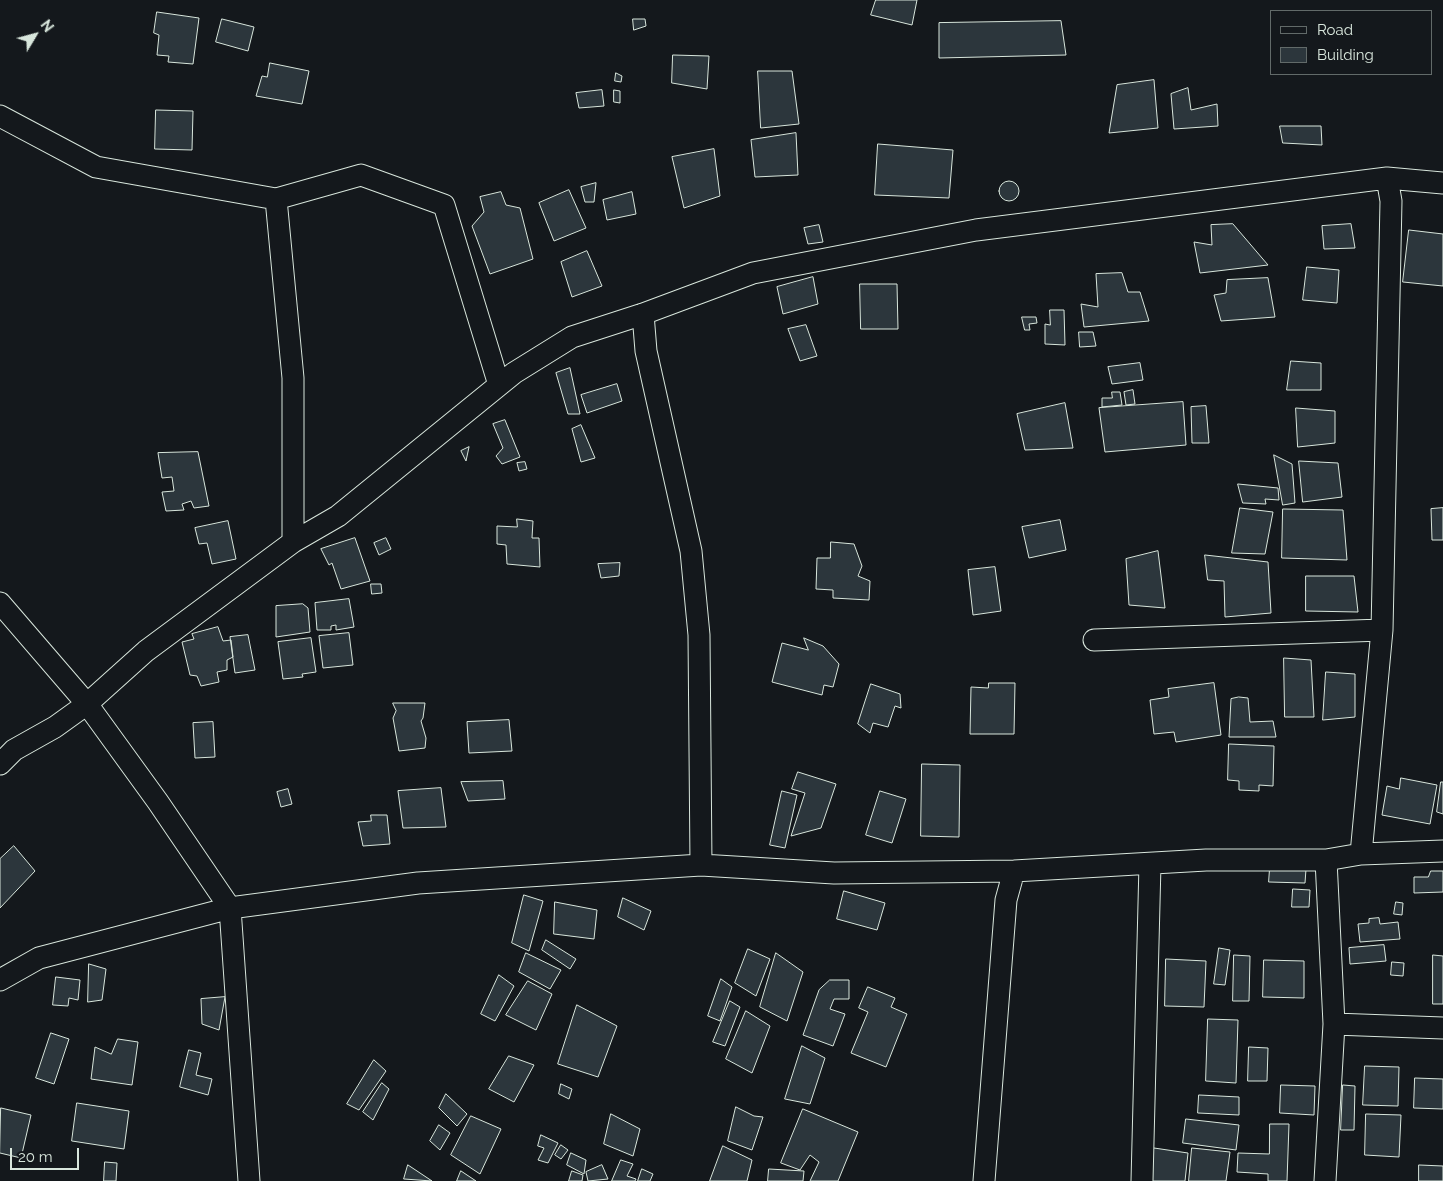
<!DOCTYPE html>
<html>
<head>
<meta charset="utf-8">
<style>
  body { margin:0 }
  #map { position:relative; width:1443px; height:1181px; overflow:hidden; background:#14181c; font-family:Raleway,sans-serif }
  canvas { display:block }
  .legend { position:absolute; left:1270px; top:10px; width:162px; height:65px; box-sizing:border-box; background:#14181c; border:1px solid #626a69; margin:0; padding:6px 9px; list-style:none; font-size:15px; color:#d8e6dc }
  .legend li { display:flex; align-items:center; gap:10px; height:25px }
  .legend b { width:25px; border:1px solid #626a69 }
  .north { position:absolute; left:10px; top:10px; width:50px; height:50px; -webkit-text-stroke:4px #14181c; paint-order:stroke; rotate:53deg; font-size:14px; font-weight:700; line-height:20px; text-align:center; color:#d8e6dc }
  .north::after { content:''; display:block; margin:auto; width:18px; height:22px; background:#d8e6dc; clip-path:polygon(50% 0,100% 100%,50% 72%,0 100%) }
  .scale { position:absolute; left:10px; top:1148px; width:69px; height:22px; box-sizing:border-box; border:2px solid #d8e6dc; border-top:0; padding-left:6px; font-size:15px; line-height:18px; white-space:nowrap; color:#d8e6dc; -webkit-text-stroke:4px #14181c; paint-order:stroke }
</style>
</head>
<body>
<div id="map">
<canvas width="1443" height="1181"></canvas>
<ul class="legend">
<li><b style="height:6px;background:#14181c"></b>Road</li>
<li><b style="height:14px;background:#2c363c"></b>Building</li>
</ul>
<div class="north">N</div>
<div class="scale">20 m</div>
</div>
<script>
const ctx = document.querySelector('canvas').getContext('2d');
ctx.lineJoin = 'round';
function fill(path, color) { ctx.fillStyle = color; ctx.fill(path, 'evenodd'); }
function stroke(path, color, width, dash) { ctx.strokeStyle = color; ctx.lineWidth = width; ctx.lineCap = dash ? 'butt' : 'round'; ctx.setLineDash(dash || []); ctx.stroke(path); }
const building = new Path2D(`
  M876 0H917L912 25 871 15Z
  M157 12 199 18 193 64 168 62 169 56 157 55 159 35 154 33Z
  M222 19 254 27 248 51 216 42Z
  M633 19H645L646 26 634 30Z
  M1061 21 1066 55 939 58V23Z
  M673 55 709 56 707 89 672 83Z
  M270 63 309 71 302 104 256 96 262 76 267 77Z
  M758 71H792L799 124 761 128Z
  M616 73 622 76 621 82 615 81Z
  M1154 80 1158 128 1109 133 1117 85Z
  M1188 88 1191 110 1217 104 1218 126 1174 129 1171 94Z
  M602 90 604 106 579 108 576 93Z
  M614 90 620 91V103L614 102Z
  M156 110 193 111 192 150 155 149Z
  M1280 126H1321L1322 145 1283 143Z
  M796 133 798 175 755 177 751 140Z
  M878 144 953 150 949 198 875 195Z
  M714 149 720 196 684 208 672 157Z
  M999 191a10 10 0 1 1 20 0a10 10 0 1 1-20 0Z
  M596 183 594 202H585L581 187Z
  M569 190 586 228 554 241 539 203Z
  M501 192 506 205 520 208 533 259 490 274 472 226 484 212 480 197Z
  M632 192 636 214 607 220 603 200Z
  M1233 224 1268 265 1200 273 1194 242 1212 245 1211 225Z
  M1351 224 1355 248 1324 249 1322 226Z
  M819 225 823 242 808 244 804 228Z
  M1409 230 1443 234V286L1403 282Z
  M587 251 602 286 572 297 561 262Z
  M1307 267 1339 270 1337 303 1303 300Z
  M1122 273 1128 292H1140L1149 321 1084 327 1081 304 1098 307 1096 274Z
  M813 277 818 304 783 314 777 287Z
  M1268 278 1275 317 1221 321 1214 295 1226 293 1227 280Z
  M860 284H897L898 329H861Z
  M1050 310H1064L1065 345 1045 344V324L1050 325Z
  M1022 317H1036L1037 323 1029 324 1030 330H1025Z
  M806 325 817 356 800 361 788 329Z
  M1079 332H1093L1096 346 1080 347Z
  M1291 361 1321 363V390H1287Z
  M1140 363 1143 380 1112 384 1108 367Z
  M570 368 580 414H568L556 373Z
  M617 384 622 401 587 413 581 395Z
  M1133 390 1135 404 1126 405 1124 392Z
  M1112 392H1120L1122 405 1102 407V398H1112Z
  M1183 402 1186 445 1105 452 1099 408Z
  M1065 403 1073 448 1025 450 1017 414Z
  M1206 406 1209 443H1192L1191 407Z
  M1296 408 1335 411V443L1298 447Z
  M505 420 520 457 502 464 496 456 503 448 493 424Z
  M581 425 595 458 581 462 572 429Z
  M469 447 466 461 461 451Z
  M198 452 209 506 194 508 191 501 182 504 184 510 166 511 162 492 174 491 172 477 162 478 158 453Z
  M1274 455 1292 464 1295 503 1283 505Z
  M1299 461 1338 463 1342 497 1303 502Z
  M525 462 527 469 519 471 517 463Z
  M1238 484 1278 488 1279 500 1265 499 1266 504 1243 503Z
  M1240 508 1273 512 1265 554 1232 553Z
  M1443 508V540H1432L1431 509Z
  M1283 509 1343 510 1347 560 1282 558Z
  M517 519 533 521 532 538H539L540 567 507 564 506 545 497 544V526L517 527Z
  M1060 520 1066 550 1029 558 1022 527Z
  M228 521 236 559 212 564 207 543 199 544 195 528Z
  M355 538 370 581 341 589 332 563 329 565 321 549Z
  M386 538 391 549 379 555 374 543Z
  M831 542 854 544 862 566 858 576 870 581 869 600 833 598V590L816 589 817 558H830Z
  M1158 551 1165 608 1129 605 1126 559Z
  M1205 555 1268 562 1271 613 1225 617 1224 581 1208 580Z
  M620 563 619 576 601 578 598 564Z
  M995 567 1001 611 973 615 968 570Z
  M1306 576H1354L1358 612 1306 611Z
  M371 584H381L382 593 372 594Z
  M349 599 354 627 336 630V625L331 626V630H317L315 603Z
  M303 604 308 608 310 632 276 637V606Z
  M218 627 223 641 231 640 233 657 227 660V670L217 672 219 682 201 686 197 676 190 675 182 642 194 639 192 634Z
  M349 633 353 665 323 668 319 636Z
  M248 635 255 670 235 673 230 637Z
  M311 638 316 672 302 674 303 677 283 679 278 642Z
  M804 638 823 646 839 664 833 687 824 685 822 695 772 682 782 643 808 650Z
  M1284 658 1311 660 1314 717H1285Z
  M1326 672 1355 674V717L1323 720Z
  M989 683H1015L1014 734H970L971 687 988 688Z
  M1214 683 1221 735 1176 742 1174 732 1154 734 1150 700 1169 697 1168 689Z
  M871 684 900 694 901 708 895 706 888 727 873 723 870 733 858 724Z
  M1239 697 1248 698 1250 722 1273 721 1276 737H1229L1231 699Z
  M393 703H425L423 718 421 721 426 738 425 748 399 751 393 718 396 711Z
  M509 720 512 751 469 753 467 722Z
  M213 722 215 757 195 758 193 723Z
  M1229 744 1274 746 1273 786 1259 785V791L1239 790V781L1228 780Z
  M922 764 960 765 959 837 921 836Z
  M798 772 836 784 821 828 791 836 805 793 792 789Z
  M1401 778 1437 785 1430 824 1382 815 1387 786 1399 789Z
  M503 781 505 799 468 801 461 782Z
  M1441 782H1443V814L1437 812Z
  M441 788 446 827 403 828 398 791Z
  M288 789 292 804 281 807 277 792Z
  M782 791 797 795 785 848 770 845Z
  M880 791 906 799 892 843 866 835Z
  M371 815H387L390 844 363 846 358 822 371 821Z
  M14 846 35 871 0 908V859Z
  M1270 868 1306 869 1305 883 1269 882Z
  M1431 871H1443V892L1414 893V877H1428Z
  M1293 889 1310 890 1309 907H1292Z
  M844 891 885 903 877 930 837 919Z
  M524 895 543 901 529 951 512 943Z
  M623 898 651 911 644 930 618 917Z
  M555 902 597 910 594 939 554 934Z
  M1396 902 1403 903 1402 915 1394 914Z
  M1379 918 1380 924 1398 922 1400 939 1360 942 1358 924 1369 923V919Z
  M546 940 576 959 570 969 542 950Z
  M1384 945 1386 961 1350 964 1349 948Z
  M1219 948 1230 950 1225 985 1214 984Z
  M748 949 770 959 756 996 735 983Z
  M526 953 561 970 550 989 519 972Z
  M776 953 803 972 787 1021 760 1007Z
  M1234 955 1250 956 1249 1001H1233Z
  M1433 955 1443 956V1004H1433Z
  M1166 959 1206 961 1204 1007 1165 1006Z
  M1264 960 1304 961V998L1263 997Z
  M1392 962 1404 963 1403 976 1391 975Z
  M89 964 106 969 102 1000 88 1002Z
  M499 975 514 986 495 1021 481 1014Z
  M56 977 80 980 78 1000 69 998 68 1006 53 1005Z
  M721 979 732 987 720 1021 708 1016Z
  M830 980H849V999H834L830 1009 845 1014 833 1046 803 1035 819 990Z
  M528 981 552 994 536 1030 506 1015Z
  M868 987 895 998 891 1007 907 1014 886 1067 851 1053 868 1012 859 1008Z
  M225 997 219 1030 202 1024 201 999Z
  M730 1001 740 1007 725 1046 713 1042Z
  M577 1005 617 1026 598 1077 558 1064Z
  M746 1011 770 1026 752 1073 726 1059Z
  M1208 1019 1238 1020 1236 1083 1206 1081Z
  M51 1033 69 1039 54 1084 36 1078Z
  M118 1039 138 1042 132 1085 91 1079 95 1047 111 1054Z
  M802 1046 825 1058 810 1104 785 1099Z
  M1249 1047 1268 1048 1267 1081H1248Z
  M189 1050 201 1053 196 1075 212 1079 208 1095 180 1087Z
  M509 1056 534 1065 514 1102 489 1089Z
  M374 1060 386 1071 359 1110 347 1104Z
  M1365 1066 1399 1067 1398 1106 1363 1105Z
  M1415 1078 1443 1079V1109L1414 1108Z
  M382 1083 389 1089 373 1120 363 1112Z
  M561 1084 572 1089 569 1099 559 1094Z
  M1281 1085 1315 1086 1314 1115 1280 1113Z
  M1343 1085 1355 1086 1354 1130H1341Z
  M446 1094 467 1114 457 1126 439 1108Z
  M1199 1095 1239 1097V1115L1198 1113Z
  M77 1103 129 1111 124 1149 72 1141Z
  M736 1107 754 1116 763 1117 752 1150 728 1141Z
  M1 1108 31 1115 21 1158 0 1153Z
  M803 1109 858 1132 838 1181H810L819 1162 810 1155 800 1170 781 1163Z
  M611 1114 640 1129 633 1156 604 1144Z
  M1366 1114 1401 1115 1399 1157 1365 1155Z
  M471 1116 501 1129 480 1174 451 1155Z
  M1186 1119 1239 1125 1236 1150 1183 1143Z
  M1270 1124H1289L1287 1181H1268V1174L1237 1172 1238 1153 1269 1154Z
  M439 1125 450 1133 440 1150 430 1141Z
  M541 1135 558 1143 548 1163 538 1160 544 1148 538 1146Z
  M561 1145 568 1150 561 1159 555 1155Z
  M723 1146 752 1160 747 1181H710Z
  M1154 1148 1188 1153 1185 1181H1150Z
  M1192 1148 1230 1152 1226 1181H1189Z
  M571 1153 586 1160 584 1174 567 1165Z
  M621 1160 633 1164 627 1176 636 1179 635 1181H612Z
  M105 1162 117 1163 116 1181H104Z
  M408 1165 432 1181 404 1179Z
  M602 1165 608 1179 588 1181 586 1172Z
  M1419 1165 1443 1166V1181H1419Z
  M642 1169 653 1174 650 1181H638Z
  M769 1169 804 1171 803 1181H768Z
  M461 1171 476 1181H457Z
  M572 1171 583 1175 582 1181H569Z`);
const minor = new Path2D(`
  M0 116 96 167 276 199 361 175 444 205 499 385
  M276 199 293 378V542
  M643 314 646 351 691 551 699 635 701 865
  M0 603 87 704 158 802 230 908 249 1181
  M1094 640 1382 630
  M0 764 14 750 55 727 87 704 146 651 293 542 338 516 514 373 572 337 643 314 753 273 976 230 1387 178 1443 183
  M1361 854 1382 630 1391 201 1387 178
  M0 980 39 958 230 908 418 883 701 865 834 873 1014 871 1206 860H1326L1361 854 1443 851
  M1334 1024 1443 1028
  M984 1181 1006 900 1014 871
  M1142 1181 1150 864
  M1325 1181 1334 1024 1326 860`);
fill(building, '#2c363c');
stroke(building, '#d8e6dc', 1);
stroke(minor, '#d8e6dc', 23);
stroke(minor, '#14181c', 21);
</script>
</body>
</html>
